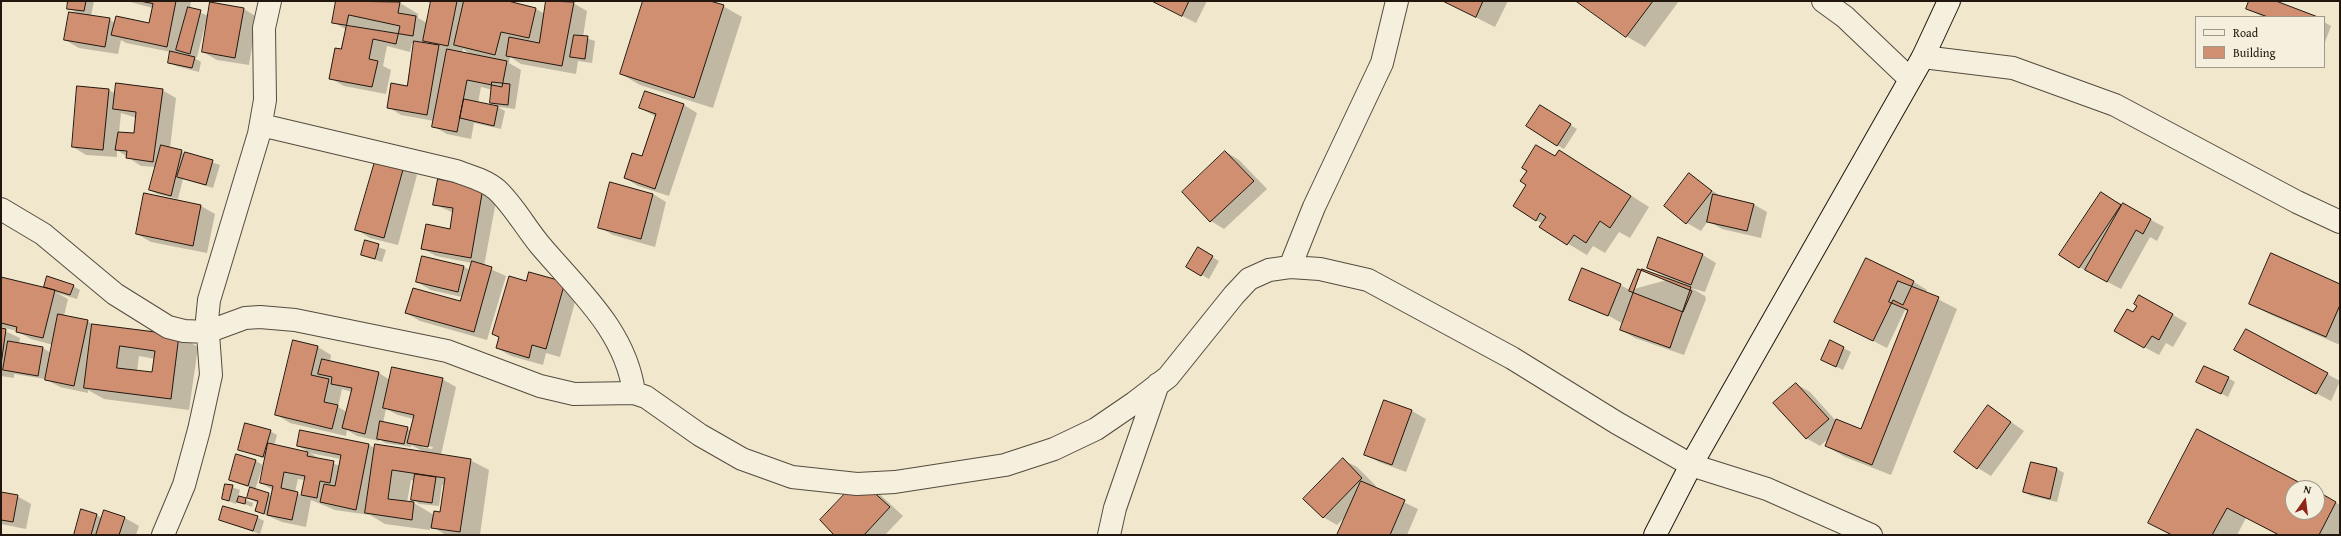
<!DOCTYPE html>
<html>
<head>
<meta charset="utf-8">
<style>
  body { margin:0 }
  #map { position:relative; width:2341px; height:536px; overflow:hidden; background:#f0e7cc; font-family:"Gentium Book Plus",serif }
  canvas { display:block }
  .frame { position:absolute; inset:0; border:2px solid #21170e; pointer-events:none }
  .legend { position:absolute; left:2195px; top:16px; width:130px; height:52px; box-sizing:border-box; background:#f5efde; border:1px solid #a0998b; margin:0; padding:5px 7px; list-style:none; font-size:12px; color:#21170e }
  .legend li { display:flex; align-items:center; gap:8px; height:20px }
  .legend b { width:20px; border:1px solid #a0998b }
  .north { position:absolute; left:2285px; top:480px; width:40px; height:40px; box-sizing:border-box; background:#f5efde; border:1px solid #a0998b; border-radius:50%; rotate:14deg; font-size:11px; font-weight:700; line-height:16px; text-align:center; color:#21170e }
  .north::after { content:''; display:block; margin:auto; width:14px; height:18px; background:#8f2418; clip-path:polygon(50% 0,100% 100%,50% 72%,0 100%) }
</style>
</head>
<body>
<div id="map">
<canvas width="2341" height="536"></canvas>
<div class="frame"></div>
<ul class="legend">
<li><b style="height:5px;background:#f5efde"></b>Road</li>
<li><b style="height:11px;background:#d18f72"></b>Building</li>
</ul>
<div class="north">N</div>
</div>
<script>
const ctx = document.querySelector('canvas').getContext('2d');
ctx.lineJoin = 'round';
function fill(path, color) { ctx.fillStyle = color; ctx.fill(path, 'evenodd'); }
function stroke(path, color, width, dash) { ctx.strokeStyle = color; ctx.lineWidth = width; ctx.lineCap = dash ? 'butt' : 'round'; ctx.setLineDash(dash || []); ctx.stroke(path); }
const shadow = new Path2D(`
  M70 1H94L91 16 109 19 115 23 150 24 153 8 126 1H191L190 9 209 16 244 9 257 17 249 65 217 60 203 52 206 22 197 57H193L201 62 199 72 176 66 169 62 171 52 126 43 121 40 118 54 79 48 65 40 79 14 68 8Z
  M337 1H400V3L418 14V18L427 23 432 3 422 1H504L536 9 545 14 547 1 573 3 587 11 583 37 595 41 592 63 578 61 576 74 521 64 510 57 509 63 521 70 515 109 499 107 491 103 493 90 481 87 478 103 498 107 505 111 501 129 474 123 471 139 447 134 433 126 434 121 401 115 388 107 408 87 415 44 412 43 410 52 387 46 383 66 391 70 386 94 344 86 330 78 342 50 347 30 333 22ZM463 49 472 55 462 53Z
  M644 1H707L723 6 742 17 713 108 640 85 621 74Z
  M1153 1H1207L1196 23Z
  M1443 1H1508L1495 27Z
  M1578 1H1679L1645 47 1626 36Z
  M2251 1H2273L2315 17H2263L2247 8Z
  M2324 22 2331 26 2324 45Z
  M109 90 116 94 162 90 176 98 170 148 220 165 213 188 183 179 178 199 157 194 150 190 156 167 141 166 117 150V157L86 155 73 147ZM121 113 137 118 134 134 119 133Z
  M684 105 697 113 669 196 638 186 625 178 643 157 656 117 640 108Z
  M1548 111 1577 129 1564 149 1557 145Z
  M1226 152 1239 160 1267 189 1224 229 1211 221Z
  M1555 157 1578 162 1649 207 1630 238 1619 232 1605 253 1593 246 1587 255 1540 227 1543 224 1536 220Z
  M403 167 417 175 398 245 370 238 357 230Z
  M1689 175 1722 197 1753 204 1767 212 1761 238 1722 229 1708 221 1701 231 1687 223Z
  M438 180 497 196 484 266 506 276 487 340 420 321 406 313 461 302 462 297 431 290 417 282 422 257 464 267 470 270 472 263 436 256 422 248 451 230 454 213 434 204Z
  M653 194 666 202 655 247 613 235 599 227Z
  M145 195 201 206 215 214 207 253 151 242 137 234Z
  M2116 201 2164 227 2157 241 2150 237 2121 289 2079 267Z
  M365 242 386 250 382 262 362 255Z
  M1198 249 1219 261 1209 279 1188 267Z
  M1703 255 1716 263 1705 292 1691 288 1705 296 1706 299 1684 355 1635 338 1621 330 1623 324 1604 313 1603 315 1610 318 1570 300 1620 285 1630 290 1667 280 1668 278 1648 268Z
  M1867 259 1914 282 1927 290 1926 293 1957 309 1891 475 1845 457 1826 446 1829 438 1820 446 1806 438 1796 384 1810 392 1836 421 1861 430 1908 312 1905 310 1887 348 1836 322Z
  M529 273 578 291 560 357 546 353 543 365 511 356 497 348 500 338 494 334 527 282Z
  M1 278 52 291 73 286 80 290 77 299 57 293 68 299 64 316 87 321 96 326 179 336 198 347 189 410 104 399 88 390V393L60 387 45 379 14 374V378L1 376V329L20 338 19 344 43 348 51 353 53 345 31 339 17 331 1 327ZM139 356 155 359 153 373 137 371Z
  M2340 285V345L2269 314 2250 303Z
  M2140 296 2187 323 2173 347 2166 343 2159 355 2129 339Z
  M2246 330 2340 381 2331 401 2249 358Z
  M1830 341 1851 352 1843 370 1829 363Z
  M318 347 331 355 330 362 379 373 390 380 442 379 456 387 441 455 470 460 489 470 480 535H446L431 526 430 530 385 524 370 515 335 510 311 500 306 527 282 522 256 511 258 503 248 498 251 488 230 480 237 455 256 461 263 465 255 490 272 496 273 490 261 483 266 459 239 449 270 431 277 435 274 446 310 453 298 446 301 431 369 445 375 448 426 453 411 445V447L385 443 379 439V441L357 436 347 430 346 436 290 423 277 415ZM342 389 352 392 347 412 338 407ZM386 409 398 415 414 419 411 430 383 423ZM422 445 433 447 432 449 422 447ZM310 453 341 459 340 466 320 459ZM298 479 305 480 302 496 295 492ZM411 480 415 481 412 499 419 504 439 506 442 485H445L441 513 434 515 414 503 407 502Z
  M2228 378 2235 382 2228 397 2205 385Z
  M1385 401 1412 411 1426 419 1406 472 1379 462 1365 454Z
  M1988 406 2024 431 1991 476 1978 468Z
  M2198 430 2308 488H2293V512H2317V493L2340 505V535H2279L2246 518 2237 535H2171L2149 523Z
  M1343 460 1357 467 1376 486 1374 488 1418 509 1407 535H1338L1345 517 1337 525 1323 517Z
  M2031 463 2057 469 2064 473 2057 502 2031 496 2024 492Z
  M226 485 240 490 238 497 253 503 252 507 237 501 236 504 223 499Z
  M873 488 903 516 885 535H835Z
  M1 493 17 496 31 504 26 529 1 524Z
  M104 511 125 518 139 526 136 535H75L97 515 102 518Z
  M257 517 264 521 260 534 220 520Z`);
const building = new Path2D(`
  M68 1H86L84 11 67 9Z
  M140 1H176L167 47 111 35 116 16 149 23 153 4Z
  M336 1 400 2 398 13 416 16 413 36 332 23Z
  M431 1H457L448 46 423 41Z
  M464 1H508L536 8 529 38 501 32 495 55 454 45Z
  M546 1 574 2 562 66 506 56 509 37 539 43Z
  M643 1H710L724 5 694 98 620 74Z
  M1152 1H1189L1182 16Z
  M1443 1H1483L1476 17Z
  M1576 1H1653L1626 37Z
  M2249 1H2276L2318 17H2268L2246 9Z
  M210 2 244 8 235 58 202 52Z
  M188 7 201 10 190 54 176 50Z
  M69 12 110 18 105 47 64 40Z
  M349 15 400 26 396 44 373 39 369 59 378 61 372 87 329 79 335 48 341 49Z
  M574 35 588 36 585 59 570 57Z
  M414 41 439 45 427 115 387 108 391 83 407 86Z
  M447 49 507 61 502 87 467 80 457 132 432 127Z
  M170 51 195 57 192 68 168 63Z
  M492 82 510 84 508 105 490 103Z
  M116 83 163 89 153 162 126 158 127 151 115 150 118 132 134 133 136 112 113 109Z
  M77 86 109 89 103 150 72 147Z
  M645 91 684 104 655 189 624 178 632 153 642 156 656 114 639 108Z
  M464 99 498 106 494 126 460 118Z
  M1540 105 1571 124 1557 146 1526 126Z
  M161 145 182 150 171 196 149 190Z
  M1536 145 1555 156 1559 150 1631 196 1610 228 1600 221 1586 243 1574 235 1567 245 1539 227 1546 217 1540 213 1536 221 1513 206 1526 185 1520 181 1527 171 1522 168Z
  M1225 151 1254 181 1210 222 1182 192Z
  M185 152 213 160 206 185 177 177Z
  M376 158 404 166 384 238 355 230Z
  M1689 173 1712 191 1686 224 1664 206Z
  M438 179 483 188 471 258 421 249 426 224 450 229 453 208 433 205Z
  M610 182 653 194 641 239 598 228Z
  M2101 192 2121 205 2079 268 2059 255Z
  M144 193 201 205 193 246 136 234Z
  M1713 194 1754 204 1747 231 1707 222Z
  M2123 203 2151 219 2143 234 2136 230 2107 282 2085 270Z
  M1658 237 1703 254 1691 285 1647 268Z
  M365 240 379 244 375 259 361 255Z
  M1198 247 1213 256 1201 276 1186 267Z
  M2271 253 2340 284V305L2326 337 2249 304Z
  M422 256 464 266 458 292 416 282Z
  M1866 258 1914 281 1903 305 1893 300 1873 341 1834 322Z
  M472 261 492 267 474 332 405 313 413 288 460 301Z
  M1582 268 1621 284 1608 316 1569 300Z
  M1638 269 1692 291 1683 312 1629 291Z
  M1642 269 1691 287 1670 348 1620 330Z
  M529 272 565 282 546 349 532 345 529 358 496 348 499 337 492 334 509 276 526 281Z
  M47 276 74 285 70 295 44 287Z
  M1 277 55 290 43 338 16 332 17 327 1 323Z
  M1898 281 1939 297 1872 465 1825 446 1836 419 1861 429 1908 310 1889 302Z
  M2139 295 2173 314 2159 340 2152 336 2144 348 2114 331 2127 309 2133 312 2137 306 2134 304Z
  M58 314 88 320 74 386 45 380Z
  M92 324 179 335 171 399 84 388ZM120 346 155 351 152 372 117 368Z
  M1 328 6 329 1 365Z
  M2246 329 2328 373 2316 394 2234 350Z
  M293 340 318 346 311 375 329 379 324 402 338 405 332 429 275 415Z
  M1830 340 1844 347 1836 367 1821 360Z
  M8 341 43 347 38 376 3 370Z
  M322 359 379 372 365 434 342 428 352 388 331 384 332 377 318 374Z
  M2204 366 2229 377 2221 394 2196 382Z
  M392 367 443 378 428 447 407 443 414 415 383 408Z
  M1796 383 1829 419 1806 439 1773 403Z
  M1384 400 1412 410 1392 465 1364 455Z
  M1988 405 2011 422 1977 469 1954 452Z
  M380 421 408 427 404 444 377 439Z
  M245 423 271 430 263 457 238 450Z
  M2197 429 2310 488H2293V512H2317V491L2336 502 2319 535H2279L2227 508 2212 535H2172L2148 523Z
  M300 430 369 444 356 510 320 502 324 484 335 486 341 455 297 446Z
  M268 443 308 452 307 456 334 461 330 483 320 481 317 498 301 495 305 476 284 472 281 488 298 492 292 520 267 515 273 486 260 483Z
  M375 444 471 459 460 532 431 528 434 511 440 512 445 478 392 470 388 499 414 502 412 520 365 513Z
  M236 454 256 460 248 486 229 480Z
  M1343 458 1362 478 1323 518 1303 499Z
  M2031 462 2057 468 2050 499 2023 492Z
  M415 474 436 477 432 503 411 500Z
  M859 479 890 507 864 535H834L820 520Z
  M1361 481 1405 500 1390 535H1337Z
  M225 484 233 485 229 501 222 499Z
  M250 487 269 493 264 514 255 511 258 501 247 498Z
  M1 492 18 495 13 522 1 520Z
  M239 496 246 498 245 504 237 502Z
  M223 506 258 516 253 531 219 520Z
  M81 509 97 514 91 535H74Z
  M104 510 125 517 119 535H96Z`);
const street = new Path2D(`
  M1823 1 1845 17 1910 79
  M1923 57 2013 68 2115 105 2297 202 2340 222
  M261 125 456 171C469 176 486 180 497 190 514 206 525 227 540 245 578 290 626 331 634 393
  M1 209 43 234 115 294 168 327 184 331 207 332 245 318 260 317 295 320 447 351 540 386 574 394 634 393 646 397 700 435 742 459 792 477 857 484 895 482 1005 465 1054 449 1096 429 1134 403 1168 377 1234 295 1249 279 1269 270 1290 267 1320 269 1368 280 1512 358 1617 423 1691 465 1767 489 1871 535
  M1290 267 1314 207 1382 63 1397 1
  M163 535 184 485 199 430 211 375 207 320 209 300 259 134 265 100 264 28 270 1
  M1109 535 1115 508 1158 384`);
const secondary = new Path2D(`
  M1655 535 1691 465 1923 57 1949 1`);
fill(shadow, '#0003');
fill(building, '#d18f72');
stroke(building, '#21170e', 1);
stroke(street, '#554b3e', 24);
stroke(secondary, '#21170e', 24);
stroke(street, '#f5efde', 22);
stroke(secondary, '#f5efde', 22);
</script>
</body>
</html>
